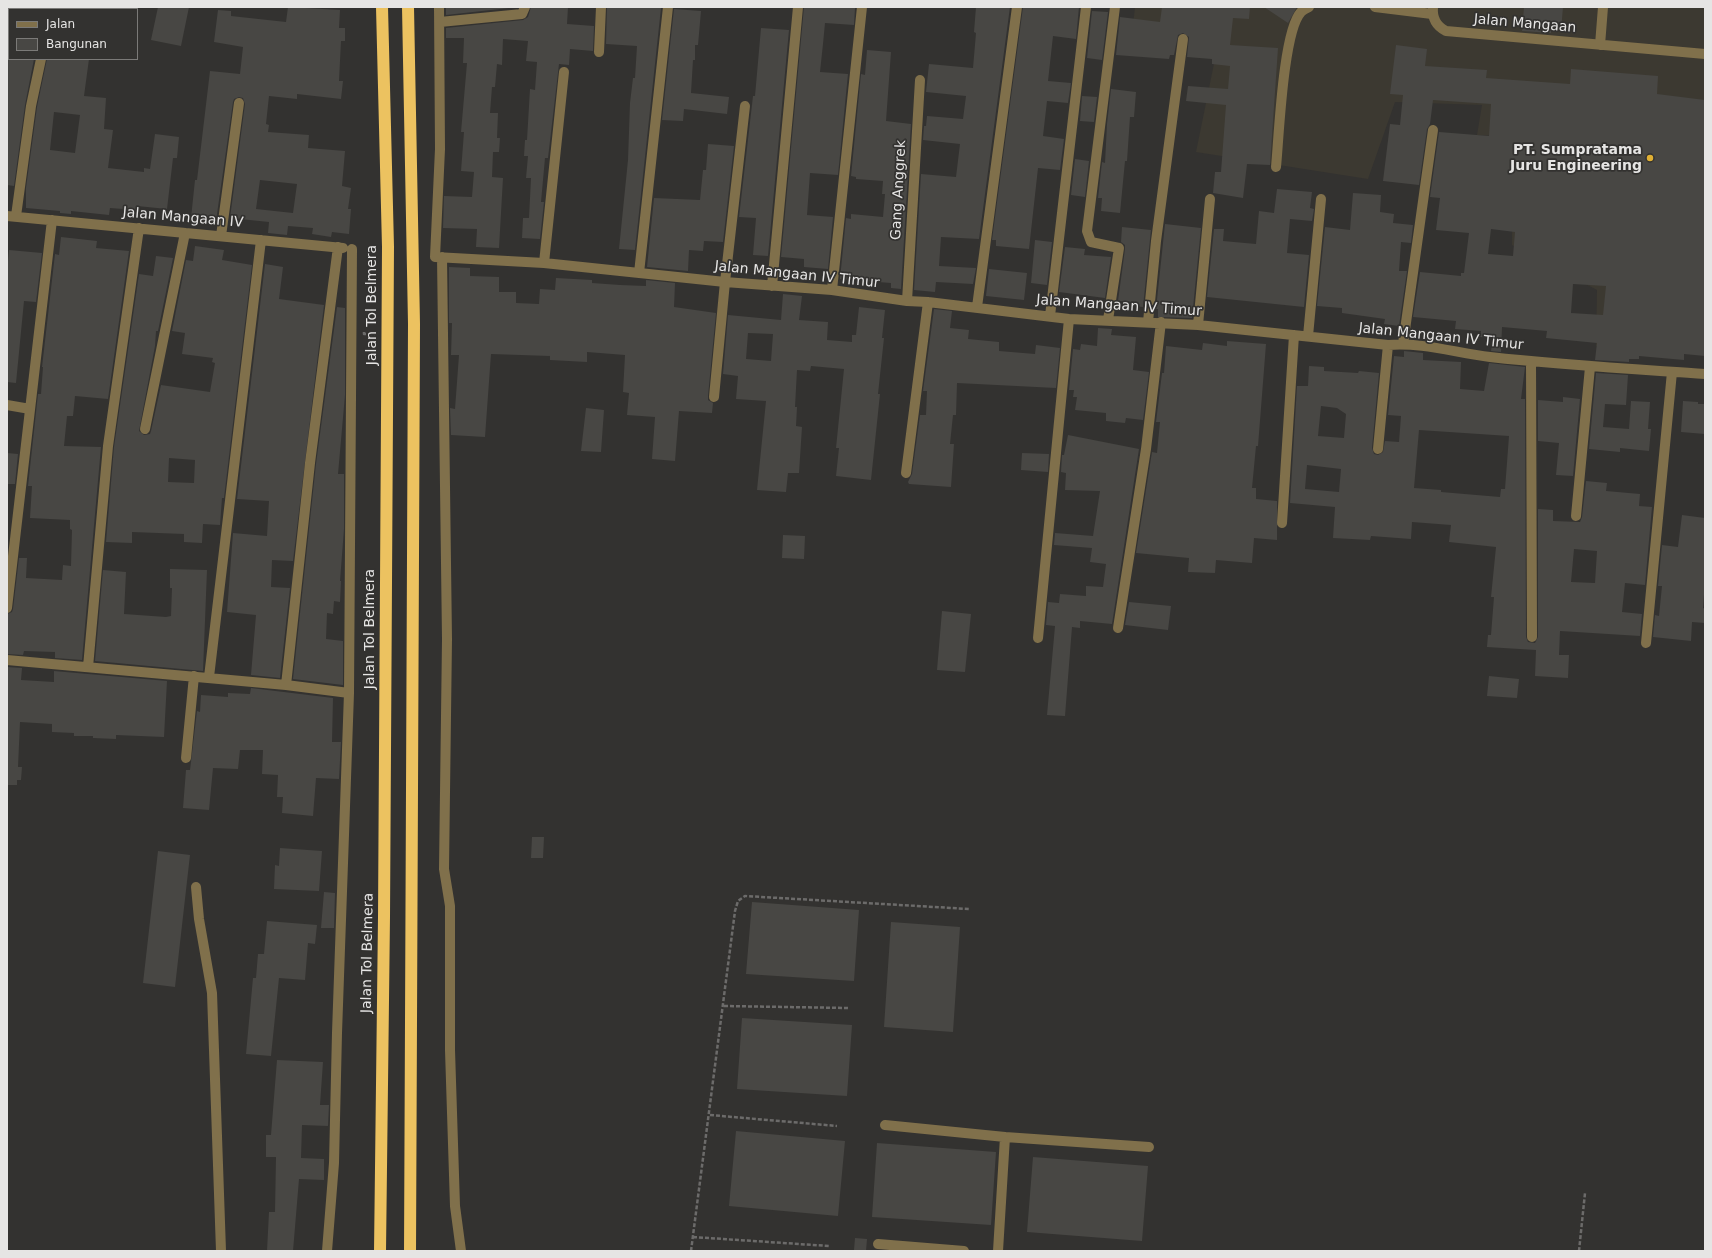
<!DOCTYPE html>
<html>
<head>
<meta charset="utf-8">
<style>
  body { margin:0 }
  #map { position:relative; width:1712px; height:1258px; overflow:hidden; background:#333230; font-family:"DejaVu Sans",sans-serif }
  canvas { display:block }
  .frame { position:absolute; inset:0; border:8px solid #e6e5e4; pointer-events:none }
  .legend { position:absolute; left:8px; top:8px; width:130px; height:52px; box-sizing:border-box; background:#333230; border:1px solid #7b7a78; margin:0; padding:5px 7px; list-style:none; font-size:12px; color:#e6e5e4 }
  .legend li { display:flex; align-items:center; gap:8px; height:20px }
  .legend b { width:20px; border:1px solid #7b7a78 }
</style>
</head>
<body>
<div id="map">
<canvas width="1712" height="1258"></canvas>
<div class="frame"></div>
<ul class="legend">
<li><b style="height:5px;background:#80704b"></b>Jalan</li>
<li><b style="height:11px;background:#484744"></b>Bangunan</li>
</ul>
</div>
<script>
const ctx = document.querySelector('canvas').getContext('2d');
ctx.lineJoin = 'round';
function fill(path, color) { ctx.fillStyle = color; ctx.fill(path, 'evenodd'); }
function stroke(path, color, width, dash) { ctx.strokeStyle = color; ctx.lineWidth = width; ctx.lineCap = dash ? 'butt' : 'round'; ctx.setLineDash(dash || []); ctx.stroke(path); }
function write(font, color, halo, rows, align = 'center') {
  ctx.font = font + ' "DejaVu Sans",sans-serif'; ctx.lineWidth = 3.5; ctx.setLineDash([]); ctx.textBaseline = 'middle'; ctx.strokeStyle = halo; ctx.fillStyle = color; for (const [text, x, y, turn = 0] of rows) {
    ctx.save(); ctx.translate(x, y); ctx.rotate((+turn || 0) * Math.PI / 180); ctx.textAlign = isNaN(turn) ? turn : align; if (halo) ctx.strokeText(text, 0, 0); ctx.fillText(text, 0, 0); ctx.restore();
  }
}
const built = new Path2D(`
  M1135 7H1705V238L1648 350 1596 346 1597 290 1512 245 1513 137 1477 135 1482 105 1395 102 1368 179 1196 152 1220 34 1133 25Z`);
const building = new Path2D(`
  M158 7H189L181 46 151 40Z
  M288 7 340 10 339 28H345V41H341L339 81H343L341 99 297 94V99L269 96 266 124 269 125 268 132 309 135 308 148 345 151 342 186 351 188 348 209H351L349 234 332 232 331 237 312 234 313 228 288 226 287 235 268 233 269 222 230 218 245 104 243 98 239 97 234 99 233 102 216 221 191 218 195 180H197L210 71 240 74 243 47 214 42 218 10 231 11V16L286 22ZM260 180 297 184 293 213 256 209Z
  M446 7H518L446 15Z
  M531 7H568L567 24 594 26 593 51 570 49 569 65 559 64 548 158H545L541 202H544L540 239 522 238 523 218H529L531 178H526L528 156H524L525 140H527L530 89 535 90 537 62 526 61 528 41 503 39 502 65 497 64 495 87H492L490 113H498L497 138H500L499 152H493L492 177 503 178 499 248 476 247 477 229 443 228 444 196 472 197 474 172 461 171 464 132H461L467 63H463L464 38H446V28L523 20 528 17Z
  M607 7 661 8 635 250 619 249 628 160 630 103 633 78H635L637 46 606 44Z
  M804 7 855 8 854 25 825 23 823 44 820 72 848 74 838 175 810 173 807 215 833 217 828 269 804 267V259L781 257Z
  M976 7H1010L979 239 941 237 939 266 976 268 973 284 936 282 935 292 914 290 921 174 956 177 960 144 923 140 924 126H926L927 116 963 119 966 96 926 92 929 64 973 68 976 33 974 32Z
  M1023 7H1079L1076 39 1053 36 1048 81 1071 83 1068 103 1047 101 1043 136 1064 139 1060 170 1038 168 1029 249 996 246V240H992Z
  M1162 7H1250L1249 19 1233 18 1230 45 1278 48 1270 165 1247 164 1243 198 1213 193 1215 172H1221L1226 105 1186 101 1188 86 1228 89 1230 66 1212 64V59L1187 57 1189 37 1183 33 1178 35 1174 55H1170L1169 59 1116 55 1120 17 1160 22Z
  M1264 7H1297L1288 23Z
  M1524 7H1563L1561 31H1551V33L1522 31Z
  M674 9 701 11 698 45H695V60H693L691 93 729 97 727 114 684 109 683 121 662 120Z
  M1092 11 1108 12 1102 60 1087 58Z
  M761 28 789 30 768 256 753 255 756 218 739 217 753 96H755Z
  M1396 45 1427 49 1425 66 1487 70 1486 78 1570 84 1571 69 1658 76 1657 94 1705 100V356L1684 354V360L1639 356V359H1629V362L1595 360 1597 343 1546 338 1547 331 1502 327 1501 352 1491 351 1493 338 1480 337 1481 331 1455 329 1456 321 1413 317 1420 272 1461 276V273H1464L1469 233 1436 230 1440 198 1430 197 1439 132 1489 136 1491 104 1433 100 1430 124 1427 129 1419 185 1383 181 1390 124 1400 125 1403 95 1390 94ZM1491 229 1515 232 1513 256 1488 254ZM1573 284 1606 286 1603 315 1571 313Z
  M867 50 891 52 886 121 911 124 901 289 891 288V283L840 279 846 218 851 219V214L883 217 885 194H882L883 181 856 179V177L851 176 861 74 865 75Z
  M7 59H34L25 105 14 186 7 185Z
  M47 59H89L84 96 106 98 104 129 113 130 108 168 144 172V168L150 169 155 134 179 137 177 158H173L167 209 137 206 136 210 110 208 109 215 71 211V214L60 213V211L26 208V188L37 107ZM54 112 80 115 75 153 50 150Z
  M1111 89 1136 92 1134 117H1130L1127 161H1125L1120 213 1101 211 1102 198H1098L1102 162 1105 163 1107 124Z
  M1082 96 1097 97 1094 122 1080 121Z
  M708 144 734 146 723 242 704 241 703 251 689 250 688 271 647 267 654 198 700 200 703 170H706Z
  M1075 159 1089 161 1085 197 1071 195Z
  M1277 189 1312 192 1310 208 1314 209 1312 221 1290 219 1287 253 1309 255 1304 307 1207 297 1214 229H1224L1223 241 1256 244 1259 211 1274 213Z
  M1353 193 1381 195 1380 212 1394 214 1393 223 1413 225 1411 243 1401 242 1399 271H1407L1399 326 1384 324 1385 319 1342 313V308L1317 306 1325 227 1350 230Z
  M1165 224 1201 228 1192 318 1158 317V309H1156Z
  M1122 227 1151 230 1143 307 1132 306 1133 302 1118 301 1125 249V245L1121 242Z
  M61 237 97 241 96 248 129 251 108 399 75 396 73 416H67L64 446 101 447 82 660 55 658V652L24 651 23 655 7 654V614L12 612 13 609 19 558H27L26 578 62 580 63 565 71 566 72 530 70 529V520L30 518 32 486H28L38 394H41L43 367H42L55 254 59 255Z
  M1035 240 1052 242 1047 285 1031 283Z
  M195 246 224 250 222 260 252 265 224 498H222L220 525 203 524 202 543 184 542V534L132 532V543L106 542 114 447 139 274 153 276 156 256 173 258 158 331H156L155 346 139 431 144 435 150 434 151 431 161 385 210 392 215 363 212 362 213 358 182 354 185 333 172 331 186 260 193 261ZM169 458 195 460 194 483 168 482Z
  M1065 247 1085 249 1084 255 1111 257 1105 298 1059 292Z
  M9 250 42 253 36 302 24 301 16 383 7 382V272Z
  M265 264 283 267 279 299 324 305 293 561 272 560 271 587 290 588 280 678 251 675 256 615 227 612 233 533 267 536 269 501 237 499Z
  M449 267 470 268V276L499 277V292H516V303L539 304 540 289 555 290 556 278 592 280V283L620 285 646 286V280L675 283 674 307 716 313 708 396V400L713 403 712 413 679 411 675 461 652 459 655 417 627 415 629 393 623 392 625 355 587 352V362L550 360V356L491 354 485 437 451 435 450 408 455 409 459 355H451L452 323H449Z
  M989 269 1027 273 1024 300 986 296Z
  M783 294 802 296 799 320 828 322 827 340 852 342V335H856L859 307 885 310 882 338H884L878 394H880L871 480 836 476 839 448H836L844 369 811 366 810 371 797 370 795 407H797L796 426 802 427 799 473H788L786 492 757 490 766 401 736 399 738 376 723 374 728 315 781 320ZM748 333 773 334 771 361 746 359Z
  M337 307 345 308V395L338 474H344V529L340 581H341L340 602 334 601 333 614 327 613 326 639 343 641V685L293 679 316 464Z
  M934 309 952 311 950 328 969 330 968 339 999 342V351L1035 354 1036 345 1060 348 1056 388 957 383 956 415H953L950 444H954L951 487 909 484 908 482 912 474 920 415H926L927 391H923Z
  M1098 328 1112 329 1111 335 1136 337 1133 370 1149 372 1143 420 1126 418 1125 423 1106 421V413L1075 410 1077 397H1073L1074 390H1069L1073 349 1080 350 1081 344 1097 346Z
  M1227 341 1266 344 1258 446H1256L1252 488H1256V499L1277 501V540L1254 538 1252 563 1216 560 1215 573 1188 572 1189 558 1136 553 1152 452 1157 453 1160 422H1156L1162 373H1164L1166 346 1202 350 1203 343 1227 346Z
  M1404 351 1423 353V360L1461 362 1460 389 1484 391 1489 363 1525 367 1521 399H1525L1526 637 1528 642 1535 643 1538 637V509L1553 510V521L1580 522 1582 517 1586 481 1607 483 1606 491 1640 494 1639 506 1652 507 1645 585 1625 583 1622 612 1642 614 1640 636 1560 631 1559 655H1569L1568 678 1535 676 1536 650 1487 647 1488 635H1491L1494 597H1491L1496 547 1449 542 1451 525 1412 522 1411 539 1371 536 1370 540 1333 538 1335 507 1290 503 1297 386H1308L1309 366 1324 367V371L1358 373 1359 371 1379 373 1372 448 1374 454 1378 455 1383 452 1385 441 1399 442 1401 416 1388 415 1394 356 1404 357ZM1321 406 1337 408 1346 414 1344 438 1318 436ZM1419 430 1509 436 1505 489H1501L1500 497 1441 492V490L1414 488ZM1307 465 1341 469 1339 492 1305 489ZM1574 549 1597 551 1595 583 1571 582Z
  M1596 373 1628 375 1626 405 1605 404 1603 427 1629 429 1631 401 1650 402 1648 429H1651L1649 451 1620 448V452L1589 449Z
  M1563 397 1580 399 1573 476 1556 475 1559 443 1538 441V400L1563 402Z
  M1683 401 1698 402V404H1705V434L1681 432Z
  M586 408 604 410 601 452 581 451Z
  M1068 435 1139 449 1112 624 1080 621V628L1072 627 1065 716 1047 715 1055 626 1046 625 1048 602 1059 603 1060 594 1086 596V586L1103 587 1106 564 1090 562 1092 548 1054 545 1055 533 1093 536 1100 491 1065 490 1066 473 1061 472 1062 455H1064Z
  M7 453 18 454 15 484H7Z
  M1022 453 1049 454 1048 472 1021 470Z
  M1682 515 1705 518V582L1703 608 1705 609V623L1692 622 1691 641 1653 637 1655 615 1659 616 1662 586H1658L1662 545 1678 547Z
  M783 535 805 536 804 559 782 558Z
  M170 569 207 570 203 671 95 661 103 570 126 572 124 614 166 617 171 616 172 588H170Z
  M1129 602 1171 606 1168 630 1125 625Z
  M942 611 971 614 965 672 937 670Z
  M7 667 22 668 21 680 54 682V671L167 681 164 737 116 735V739L93 738V736H74V733L52 732V724L20 722 18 767H22L21 780H17V785H7Z
  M1489 676 1519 679 1517 698 1487 696Z
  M251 688 333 698 332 742H341L339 779 316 778 313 816 282 813 283 797H277L278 775 262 774 263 750H240L238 769 213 768 209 810 183 808 186 770H190L197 711 200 712 201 695 228 697V693L250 694Z
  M532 837H544L543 858H531Z
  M280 848 322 851 319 891 274 889 275 865 279 866Z
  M158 851 190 855 175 987 143 983Z
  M324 892 335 893 334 928H321Z
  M752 902 859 910 854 981 746 974Z
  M267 921 317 925 315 944 308 943 305 980 279 978 271 1056 246 1054 253 978H256L258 954H264Z
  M891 922 960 927 953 1032 884 1027Z
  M742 1018 852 1025 847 1096 737 1089Z
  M277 1060 323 1062 320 1105H329L328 1126 302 1125 301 1158 324 1159V1180L299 1179 293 1251H267L269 1212H275L276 1157H266V1135H271Z
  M736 1131 845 1141 838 1216 729 1206Z
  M877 1143 996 1152 991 1225 872 1217Z
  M1033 1157 1148 1166 1142 1241 1027 1232Z
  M855 1238 867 1239 866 1251 854 1250Z`);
const path = new Path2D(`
  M364 332V334H375
  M724 1006 848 1008
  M710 1115 837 1126
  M693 1237 829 1246
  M691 1251 735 911 738 901 745 896 969 909
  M1579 1251 1585 1193`);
const minor = new Path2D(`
  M439 7 440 149 435 257 544 263 725 282 832 290 907 301 928 302 1069 319 1198 325 1388 345C1422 342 1456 353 1490 357 1562 365 1633 369 1705 374
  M1375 7 1432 14
  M1433 7C1432 18 1436 26 1446 31L1705 54
  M53 9V7
  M440 22 522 14 525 7
  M1600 45 1603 7
  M599 52 601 7
  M1276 167C1279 137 1283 31 1301 12 1303 10 1307 8 1309 7
  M7 216 343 248
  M16 216 31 106 41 59
  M221 236 239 103
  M442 257 447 639 444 869 450 906V1050L455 1206 461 1251
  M544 263 564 72
  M639 273 668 7
  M772 286 798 7
  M832 290 862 7
  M907 301 920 80
  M977 307 1017 7
  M1050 316 1086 7
  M1108 320 1119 248 1091 242 1087 231 1115 7
  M1148 322 1156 241 1183 39
  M1198 325 1210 199
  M1308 336 1321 199
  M1403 344 1433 130
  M1531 361 1532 637
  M714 397 725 282 745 106
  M7 405 30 409
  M145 429 185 233
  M1378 449 1388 345
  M906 473 928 302
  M1576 516 1590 367
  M1282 523 1294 335
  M7 608 52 220
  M1118 628 1146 449 1161 322
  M1038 638 1069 319
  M1646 643 1672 372
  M7 660 286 685 349 693 337 1033 334 1163 327 1251
  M88 667 108 446 139 228
  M209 677 261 240
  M286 685 310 463 338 247
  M349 693 352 249
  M186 758 194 676
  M196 887 199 919 212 993 221 1251
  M885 1125 1005 1137
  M878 1244 964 1251
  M998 1251 1005 1137 1149 1147`);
const highway = new Path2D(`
  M408 7 414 324 410 1251
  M380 1251 384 917 388 247 382 7`);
const markers = [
  [1650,158,4,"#e0b034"]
];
const streetNames = [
  ["Jalan Mangaan",1525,24,5],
  ["Gang Anggrek",899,190,-87],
  ["Jalan Mangaan IV",183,218,5],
  ["Jalan Mangaan IV Timur",797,275,6],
  ["Jalan Tol Belmera",372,305,-90],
  ["Jalan Mangaan IV Timur",1119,306,4],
  ["Jalan Mangaan IV Timur",1441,337,6],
  ["Jalan Tol Belmera",370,629,-90],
  ["Jalan Tol Belmera",368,953,-89]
];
const poiNames = [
  ["PT. Sumpratama",1642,150],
  ["Juru Engineering",1642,166]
];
fill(built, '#3c3931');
fill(building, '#484744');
stroke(path, '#6c6b6a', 2.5, [4, 2]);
stroke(minor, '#80704b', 10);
stroke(highway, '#ecc260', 12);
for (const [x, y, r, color] of markers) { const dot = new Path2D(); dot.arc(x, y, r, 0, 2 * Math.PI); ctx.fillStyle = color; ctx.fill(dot); stroke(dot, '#333230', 1.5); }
write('14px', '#e6e5e4', '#333230', streetNames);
write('bold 14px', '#e6e5e4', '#333230', poiNames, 'right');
</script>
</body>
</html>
